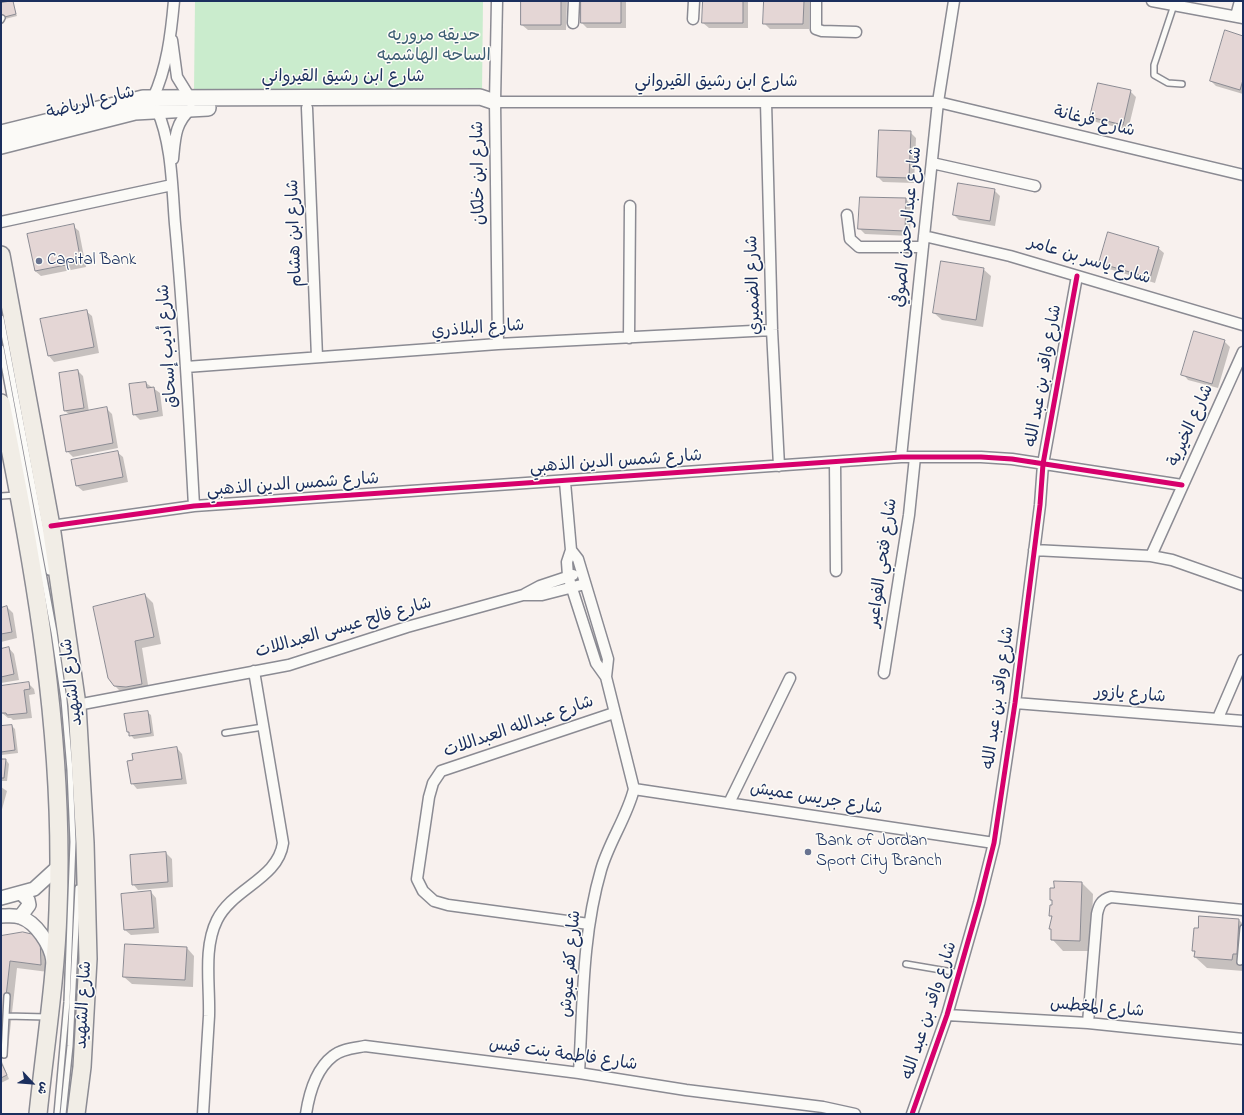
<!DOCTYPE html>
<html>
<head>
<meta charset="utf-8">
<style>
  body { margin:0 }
  #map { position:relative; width:1244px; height:1115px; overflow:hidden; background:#f8f1ee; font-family:"Indie Flower","Playpen Sans Arabic",sans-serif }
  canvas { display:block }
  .frame { position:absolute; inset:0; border:2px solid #1b2f5e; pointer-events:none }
  .north { position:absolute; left:12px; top:1063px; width:40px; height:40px; -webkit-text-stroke:3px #fdfcf7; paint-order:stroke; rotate:116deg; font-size:11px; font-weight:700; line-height:16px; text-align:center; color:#1b2f5e }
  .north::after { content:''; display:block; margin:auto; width:14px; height:18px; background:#1b2f5e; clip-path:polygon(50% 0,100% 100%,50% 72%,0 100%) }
</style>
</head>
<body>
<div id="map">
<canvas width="1244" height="1115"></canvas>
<div class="frame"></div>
<div class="north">ش</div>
</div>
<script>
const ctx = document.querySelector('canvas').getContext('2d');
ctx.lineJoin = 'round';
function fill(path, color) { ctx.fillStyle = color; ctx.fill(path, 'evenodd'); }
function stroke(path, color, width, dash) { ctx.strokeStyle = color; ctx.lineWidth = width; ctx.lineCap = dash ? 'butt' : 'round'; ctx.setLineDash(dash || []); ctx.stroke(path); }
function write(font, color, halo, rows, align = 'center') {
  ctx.font = font + ' "Indie Flower","Playpen Sans Arabic",sans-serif'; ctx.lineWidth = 3; ctx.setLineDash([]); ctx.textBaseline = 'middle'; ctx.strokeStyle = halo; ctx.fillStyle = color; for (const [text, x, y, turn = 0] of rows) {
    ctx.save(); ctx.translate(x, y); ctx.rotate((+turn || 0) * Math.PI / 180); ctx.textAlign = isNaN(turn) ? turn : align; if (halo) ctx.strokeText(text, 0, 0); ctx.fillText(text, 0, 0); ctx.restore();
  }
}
const green = new Path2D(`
  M195 1H483L482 93 194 91Z`);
const shadow = new Path2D(`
  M12 1 17 16 1 20V4Z
  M522 1H567L566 30H528L522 25Z
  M582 1H626V28H587L582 23Z
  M704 1H748V28H709L703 23Z
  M765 1H809V29H770L764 23Z
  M1243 37V94L1216 86 1211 81Z
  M1130 91 1136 97 1128 130 1096 122 1091 117Z
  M910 132 916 138 914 183 883 182 878 177Z
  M994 190 1000 196 995 226 959 220 954 215Z
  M906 199 911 205 910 236 865 234 859 228Z
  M73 226 79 231 86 267 41 276 35 271Z
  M1158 248 1164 253 1155 283 1106 268 1100 263Z
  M983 269 991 276 983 327 942 320 934 313Z
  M86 311 92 316 99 353 54 362 49 356 42 320Z
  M1224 341 1230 347 1218 388 1188 380 1183 374Z
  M78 371 83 376 89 412 106 408 112 414 118 448 73 457 67 451 70 415 65 411Z
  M146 383 160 393 163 416 140 420 134 414Z
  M117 452 123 457 128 482 83 491 77 486Z
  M145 595 153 603 161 644 142 648 149 691 122 693 114 685Z
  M7 607 13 613 17 638 1 642V609Z
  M9 648 14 654 19 680 1 683V650Z
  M28 683 34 689 35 694 29 695 32 718 13 720 11 718H8L2 713 1 687Z
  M147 712 151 715 154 736 134 739 128 732Z
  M12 726 15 729 18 753 1 755V727Z
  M177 748 182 754 187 784 137 789 132 783Z
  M1 760H6L9 764 7 781H1Z
  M1 787 7 791 1 813Z
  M166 853 172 859 173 887 138 890 133 884 131 856Z
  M1082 883 1093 894 1091 951H1063L1052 939V931L1050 928 1052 917 1050 915 1053 902 1051 900Z
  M151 892 156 898 159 933 131 935 125 930Z
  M1200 917 1239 920 1243 924V971L1207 968 1195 957V953L1193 950 1199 929Z
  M1 937 47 945 48 972 17 968 8 1049 1 1046Z
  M126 945 187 948 194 956 193 987 132 984 124 977Z
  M1 1059 9 1079 1 1083Z`);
const building = new Path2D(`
  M13 1 16 14 1 18V3Z
  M521 1H561V25H521Z
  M581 1H621V23H581Z
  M703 1H743V23H702Z
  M764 1H804L803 24H763Z
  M1225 30 1243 36V80L1240 90 1210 81Z
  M1098 83 1131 90 1123 125 1090 117Z
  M879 130 911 131 909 178 877 177Z
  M958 183 995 189 990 221 953 215Z
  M860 197 906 198 905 231 858 229Z
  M74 224 81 262 35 271 27 234Z
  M1108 232 1159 247 1150 278 1099 263Z
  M941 261 984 268 976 320 933 313Z
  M87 310 94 347 48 356 40 319Z
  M1194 331 1225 340 1212 384 1181 375Z
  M78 370 84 408 64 411 59 373Z
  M146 382 147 388 154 387 158 411 133 415 129 384Z
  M107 407 113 443 66 452 60 416Z
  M118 451 123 477 76 486 71 460Z
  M145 594 154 637 135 641 142 684 126 687 114 686 108 678 93 607Z
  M7 606 12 632 1 634V608Z
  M9 647 14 674 1 677V649Z
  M29 682 30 689 24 690 27 713 7 715 6 713H1V686Z
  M148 711 151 733 129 736V732H127L124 714Z
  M12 725 15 750 1 752V726Z
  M177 747 182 779 131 784 127 761 133 760 132 754Z
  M1 759H6L4 778H1Z
  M166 852 168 882 132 885 130 855Z
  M1054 881 1082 882 1080 941 1051 940V929H1049L1052 916H1049L1050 905H1052V900H1050V888H1054Z
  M151 891 154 928 124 930 121 894Z
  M1199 916 1239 919 1237 954H1233L1232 960 1194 957 1195 951H1192L1194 928H1198Z
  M23 932 40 936 41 965 10 961 1 1041V936Z
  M125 944 187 947 185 980 123 977Z
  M1 1062 7 1075 1 1078Z`);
const service = new Path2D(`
  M1174 5 1154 65V75L1168 83 1182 84
  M1 20 2 18
  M1 318 49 572
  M1 348 54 632 64 700 70 770 73 842 67 1002 57 1114
  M1 496 16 495
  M225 733 263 727
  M1240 962 1243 928
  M906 964 959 973
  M6 1016 47 1017
  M4 1055 7 996
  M63 1114 70 1046 78 888`);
const minor = new Path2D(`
  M497 1 495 102 498 344
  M816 1V29L822 31 856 32
  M1152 1 1243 18
  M1236 16 1240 1
  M693 19 694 1
  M573 23 574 1
  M172 40 177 77 190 98
  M153 98C167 68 171 34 174 1
  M495 102H938L1243 175
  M766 102 772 330 779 466
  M307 108 317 357
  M157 110C172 143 172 188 175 224 184 318 189 412 194 506
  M173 159C175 138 175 123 191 109
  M932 163 1035 186
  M847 215 850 239 859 247H923
  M1 222 172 185
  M924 236 1010 256 1243 325
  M629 338 630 206
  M186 367 498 344 772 330
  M901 457 938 102 954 1
  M835 463 836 571
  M565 482 571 550 567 562 568 576 596 663 606 677
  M51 526 194 506 901 457H981L1012 459 1182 485
  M571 550 578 559 608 659 606 677 634 789C627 817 609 842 601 870 582 935 583 1005 579 1073
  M1034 550 1151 556 1172 560 1243 585
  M1151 556 1243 352
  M525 594 540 586 573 575
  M884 673 909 515 915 457
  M1015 703 1243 721
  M77 705 289 665 407 627 523 595H542L585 584
  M1218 718 1243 660
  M634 789 994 843
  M729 803 790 678
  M589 924 448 905 434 901 423 891 417 879 429 797 433 783 441 771 614 713
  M947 1015 1088 1023 1243 1039
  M1088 1023 1097 914C1099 905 1101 900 1111 897L1243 910
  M203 1114C205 1081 207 1049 209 1016 210 985 203 948 217 920 233 888 278 879 283 843L254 671
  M306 1114C309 1094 316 1069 333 1056 341 1049 355 1048 365 1046L579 1073 686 1090 823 1107 855 1114
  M912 1114 947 1015 979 903 994 843 1015 703 1040 505 1043 464 1077 276`);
const tertiary = new Path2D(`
  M1 898 34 889 58 867
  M1 916C7 916 14 915 20 917 36 922 51 945 53 961
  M20 917 29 905 28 900 22 894`);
const secondary = new Path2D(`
  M1 133 143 98 480 97 495 102
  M1 146 135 112 208 108`);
const trunk = new Path2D(`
  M1 255 51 526 77 705 85 843 88 959 82 1067 76 1114
  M1 403C35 570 65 739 58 910 56 977 45 1047 38 1114`);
const cycleway = new Path2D(`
  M51 526 194 506 901 457H981L1012 459 1182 485
  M912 1114 947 1015 979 903 994 843 1015 703 1040 505 1043 464 1077 276`);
const markers = [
  [39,261,4,"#687390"],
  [808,852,4,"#687390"]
];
const parkNames = [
  ["حديقه مروريه",434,37],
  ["الساحه الهاشميه",434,57]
];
const streetNames = [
  ["شارع ابن رشيق القيرواني",343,78],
  ["شارع ابن رشيق القيرواني",716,83],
  ["شارع الرياضة",91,104,-14],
  ["شارع فرغانة",1094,123,14],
  ["شارع ابن خلكان",480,173,-91],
  ["شارع عبدالرحمن الصوفي",909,227,-84],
  ["شارع ابن هشام",296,233,-92],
  ["شارع ياسر بن عامر",1089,262,17],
  ["شارع الضميري",755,285,-92],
  ["شارع البلاذري",478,330,-4],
  ["شارع أديب إسحاق",169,346,-94],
  ["شارع واقد بن عبد الله",1045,376,-80],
  ["شارع الخيرية",1192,426,-66],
  ["شارع شمس الدين الذهبي",616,463,-4],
  ["شارع شمس الدين الذهبي",293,486,-4],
  ["شارع فتحي الفواعير",884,563,-82],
  ["شارع فالح عيسى العبداللات",344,629,-16],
  ["شارع الشهيد",73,682,-97],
  ["شارع يازور",1130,696,4],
  ["شارع واقد بن عبد الله",1000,698,-82],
  ["شارع عبدالله العبداللات",519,728,-19],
  ["شارع جريس عميش",816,800,9],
  ["شارع كفر عبوش",572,964,-85],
  ["شارع الشهيد",85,1005,-87],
  ["شارع المغطس",1097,1009,5],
  ["شارع واقد بن عبد الله",931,1011,-72],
  ["شارع فاطمة بنت قيس",563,1056,8]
];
const poiNames = [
  ["Capital Bank",47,261],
  ["Bank of Jordan",816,842],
  ["Sport City Branch",816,862]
];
fill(green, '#caeccd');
fill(shadow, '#0003');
fill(building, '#e4d6d5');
stroke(building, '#8b8b93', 1);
stroke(service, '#8b8b93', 8);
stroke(minor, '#8b8b93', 13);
stroke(tertiary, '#8b8b93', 16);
stroke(secondary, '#8b8b93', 18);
stroke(trunk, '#8b8b93', 20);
stroke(service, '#fbfaf7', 5);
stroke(minor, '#fbfaf7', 10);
stroke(tertiary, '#fbfaf7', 13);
stroke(secondary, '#fbfaf7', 15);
stroke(trunk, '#f1ede6', 17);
stroke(cycleway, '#d6006c', 5);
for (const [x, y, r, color] of markers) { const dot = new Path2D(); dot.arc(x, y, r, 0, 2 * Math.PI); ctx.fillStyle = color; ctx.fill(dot); stroke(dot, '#fdfcf7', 1.5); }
write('17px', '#3d5d73', '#fdfcf7', parkNames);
write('17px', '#1b2f5e', '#fdfcf7', streetNames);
write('17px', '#1b2f5e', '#fdfcf7', poiNames, 'left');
</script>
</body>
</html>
